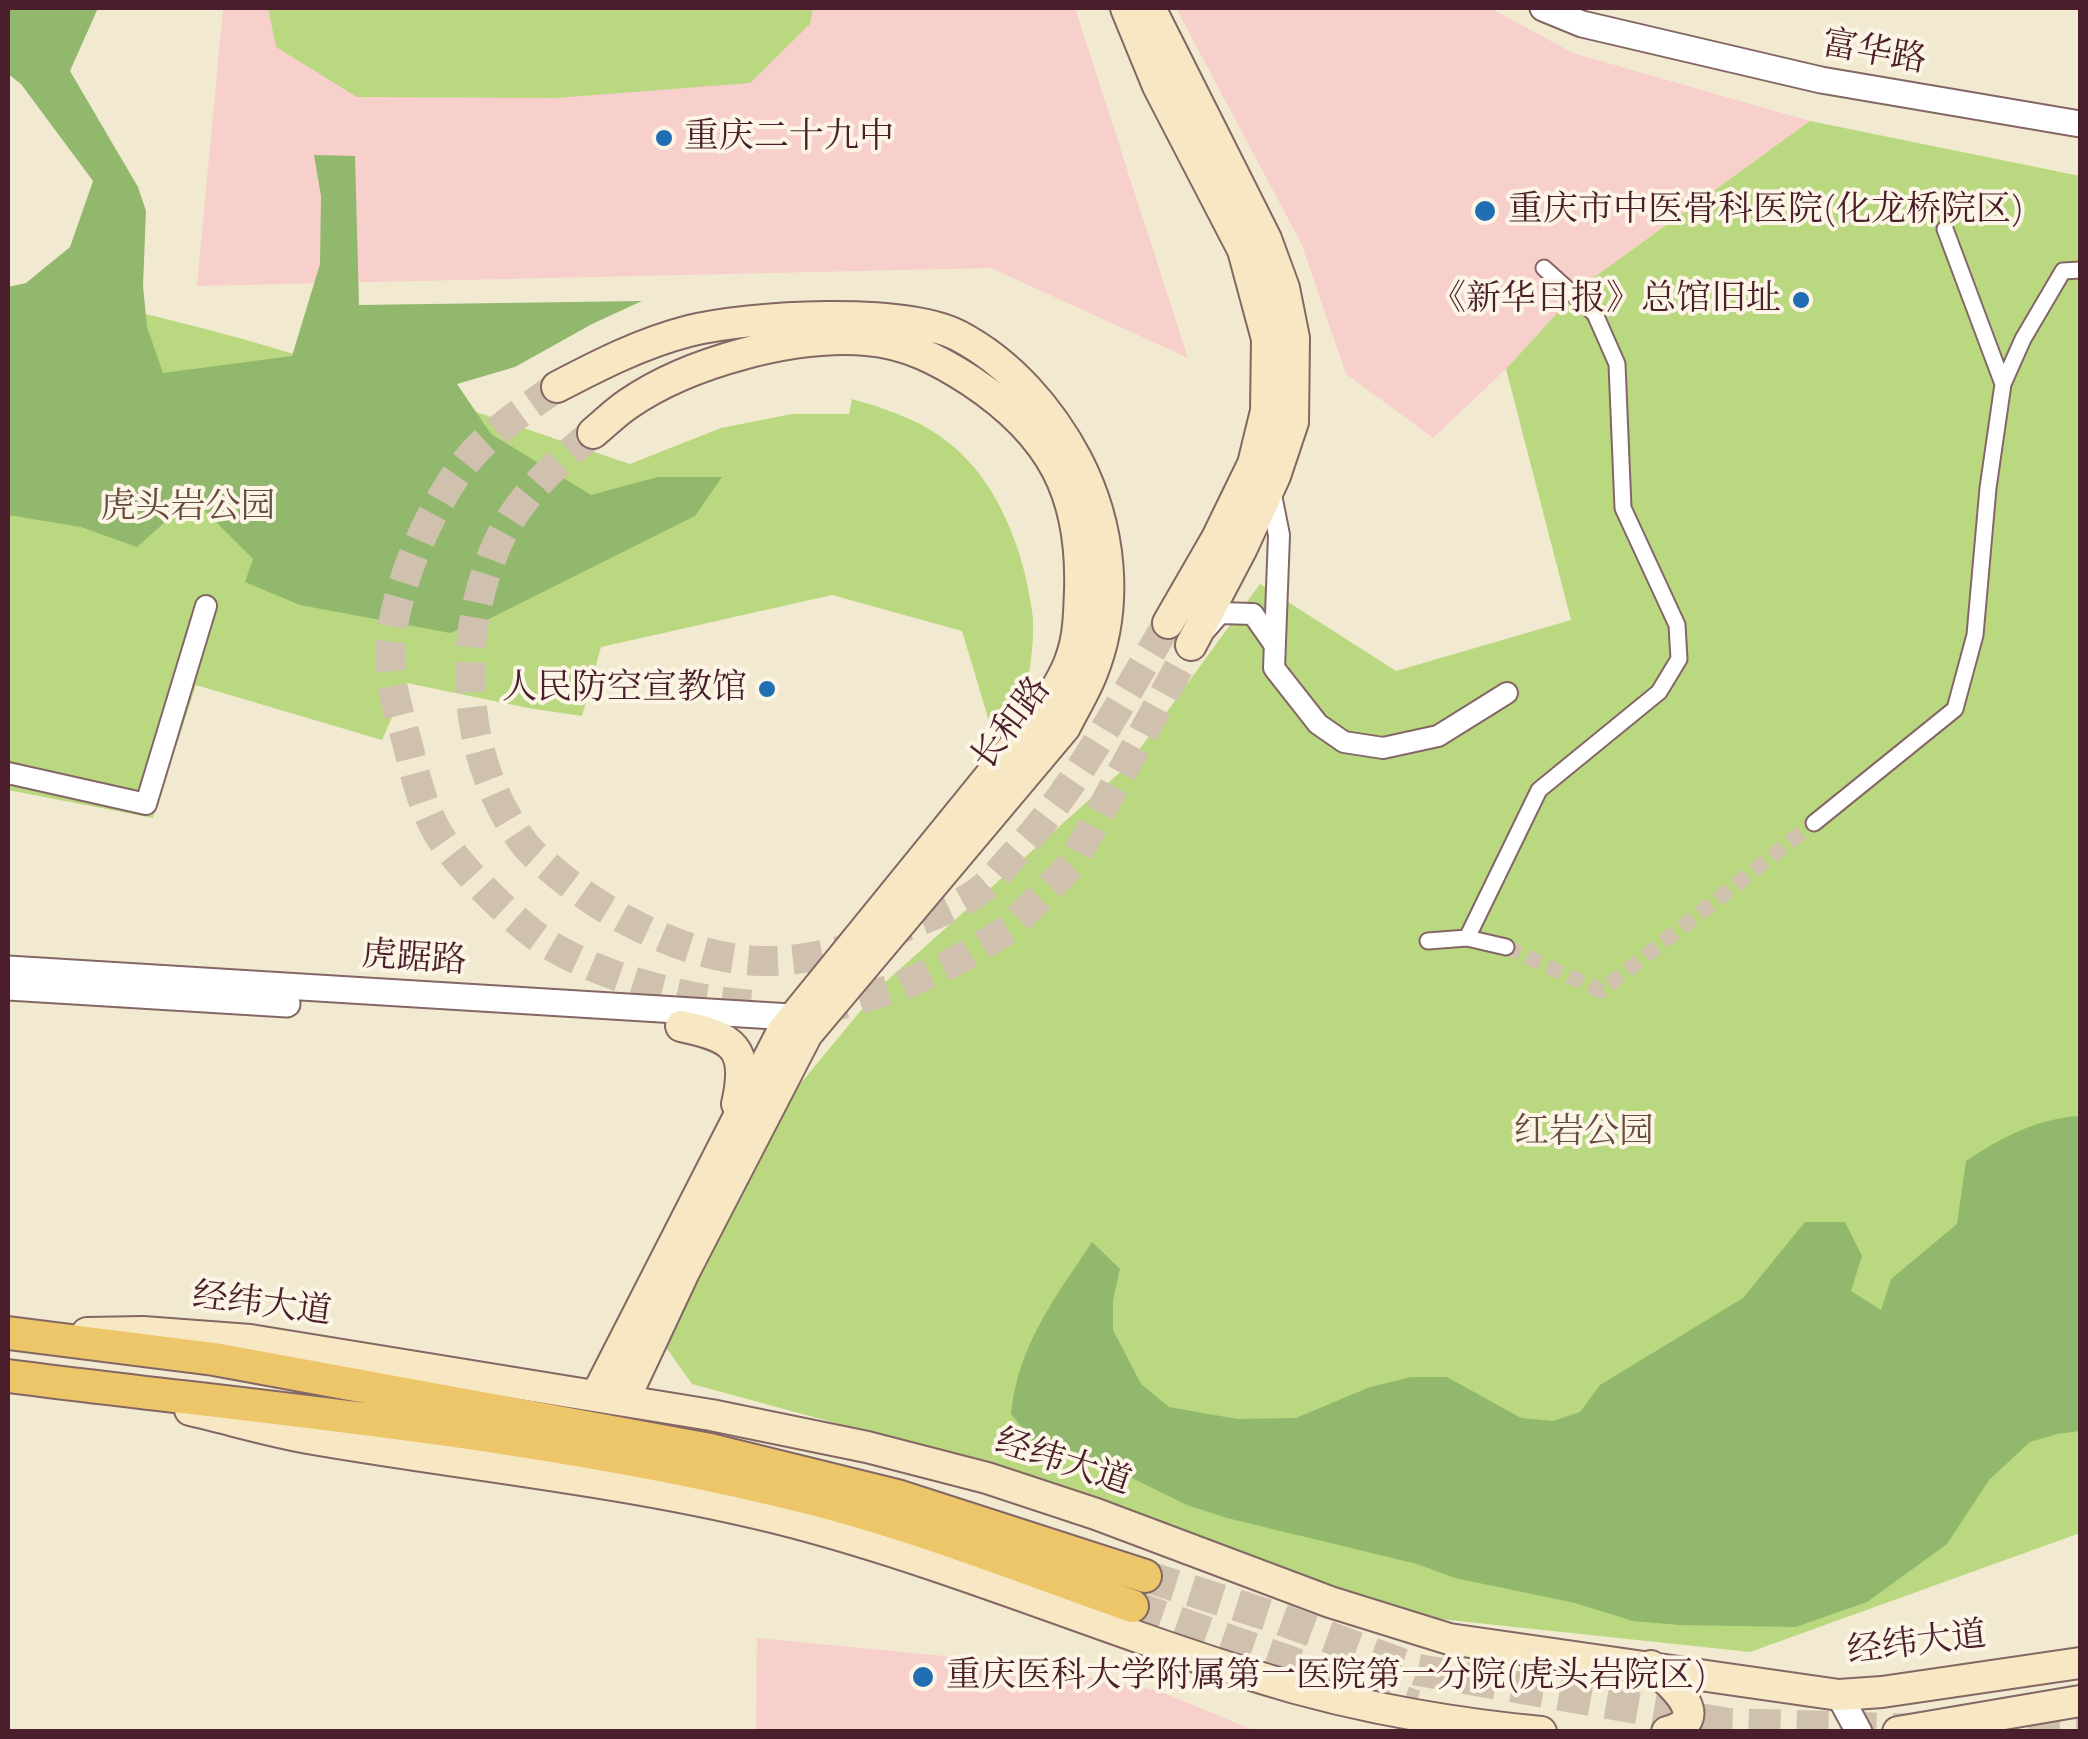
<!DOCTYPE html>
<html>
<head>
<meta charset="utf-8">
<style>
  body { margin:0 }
  #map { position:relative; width:2088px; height:1739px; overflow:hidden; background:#f1ead0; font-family:"Old Standard TT",serif }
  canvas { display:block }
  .frame { position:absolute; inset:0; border:10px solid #4a1f2b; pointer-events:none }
</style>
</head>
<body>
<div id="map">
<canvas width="2088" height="1739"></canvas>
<div class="frame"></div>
</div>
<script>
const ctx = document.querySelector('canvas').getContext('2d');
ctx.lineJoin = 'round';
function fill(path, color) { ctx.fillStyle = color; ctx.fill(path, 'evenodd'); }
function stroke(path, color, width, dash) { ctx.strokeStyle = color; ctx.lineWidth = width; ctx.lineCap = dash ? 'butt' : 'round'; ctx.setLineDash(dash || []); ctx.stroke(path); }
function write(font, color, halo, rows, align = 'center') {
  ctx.font = font + ' "Old Standard TT","Noto Serif SC",serif'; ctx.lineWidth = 8; ctx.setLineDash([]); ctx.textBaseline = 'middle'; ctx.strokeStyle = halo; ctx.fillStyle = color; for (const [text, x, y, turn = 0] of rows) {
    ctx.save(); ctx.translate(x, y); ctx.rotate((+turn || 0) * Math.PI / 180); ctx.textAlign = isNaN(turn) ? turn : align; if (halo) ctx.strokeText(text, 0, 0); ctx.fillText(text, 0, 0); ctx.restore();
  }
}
const built = new Path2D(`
  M223 8H1075L1188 358 991 268 197 286Z
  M1176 8H1490L1573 53 1810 121 1582 286 1506 369 1433 438 1346 374 1301 243Z
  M757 1638 1017 1663 1159 1691 1255 1731H756Z`);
const green = new Path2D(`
  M268 8H813L810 24 750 83 556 98 357 97 276 47Z
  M1810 121 2080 176V1533L1750 1652 1374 1612 1012 1471 692 1384 665 1346 791 1095 881 986 1128 765 1260 584 1396 671 1571 620 1506 369 1582 286Z
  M8 286C221 321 425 395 630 464L721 428 792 414H849L852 399C886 409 921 420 949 443 998 481 1024 551 1032 611 1037 644 1025 699 1016 732L995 741 962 631 832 595 601 647 582 716 528 708 407 683 382 740 196 685 153 818 8 790Z`);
const forest = new Path2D(`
  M8 8H98L70 71 138 187 146 211 143 286 147 327 163 373 292 356 320 264 321 196 314 155 355 156 359 305 642 301 592 324 515 367 457 384 491 434 591 495 658 477H722L695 516 489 619 450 633 300 605 245 582 253 559 192 498 137 547 81 527 8 515V287L26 283 70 247 93 181 21 84 8 74Z
  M2080 1116V1431L2057 1434 2030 1442 1989 1480 1947 1544 1867 1602 1796 1627 1679 1625 1633 1621 1575 1603 1455 1578 1417 1564 1227 1518 1187 1505 1099 1462 1065 1459 1033 1441 1011 1414C1018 1345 1055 1298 1092 1242L1120 1269 1113 1300V1330L1141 1384 1169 1407 1237 1419 1296 1418 1370 1387 1411 1377H1447L1521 1418 1553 1421 1580 1412 1600 1385 1743 1298 1805 1222H1845L1862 1256 1851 1291 1881 1310 1891 1279 1957 1224 1966 1161C2000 1138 2038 1118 2080 1116Z`);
const pedestrianTunnel = new Path2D(`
  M1506 947 1601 991 1814 823`);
const secondaryTunnel = new Path2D(`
  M557 387C529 406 503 424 479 447 434 493 389 595 390 660 390 687 400 716 407 742 414 770 421 802 435 828 452 861 519 928 551 946 607 979 690 1001 754 1005
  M593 433C553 465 512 504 493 554 455 647 463 760 523 842 530 852 541 860 550 868 604 915 688 959 761 961 810 962 857 948 900 929 927 917 959 907 982 889 994 880 1003 867 1013 856 1076 789 1120 702 1168 623
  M815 1006 843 1004 899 987 954 962 1009 929 1072 864 1191 645`);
const primaryTunnel = new Path2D(`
  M1145 1576 1271 1616 1418 1670 1728 1724 1926 1730
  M1132 1606 1415 1706
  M1980 1728 2080 1723`);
const pedestrian = new Path2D(`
  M1945 229 2003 384
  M1814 823 1955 709 1975 635 1988 488 2003 384 2023 339 2063 271 2080 270
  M1467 938 1539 790 1659 692 1679 659 1677 625 1623 508 1617 364 1595 314 1544 268
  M1428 941 1467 938 1506 947`);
const minor = new Path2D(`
  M1270 490 1279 535 1274 668 1318 724 1344 742 1383 748 1438 736 1507 693
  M1206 629 1220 613 1253 614 1274 644
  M8 773 146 804 206 606`);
const tertiary = new Path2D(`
  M1543 8 1582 24 1821 80 2080 124
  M8 969 807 1018
  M8 987 287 1004
  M1839 1695 1859 1732`);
const secondary = new Path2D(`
  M1126 8 1158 86 1243 250 1267 339 1266 411 1253 464 1217 538 1168 623
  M1150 8 1266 239 1284 288 1294 338 1293 422 1275 476 1242 548 1191 645
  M557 387C599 365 642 343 689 331 749 316 904 307 959 336 1010 363 1050 409 1077 460 1110 524 1120 604 1092 673 1085 691 1074 709 1065 727L807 1034 685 1270 624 1400
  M593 433C605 423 616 412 628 404 689 362 793 334 867 340 906 343 939 360 971 381 1052 435 1083 494 1080 591 1079 613 1079 637 1071 658 1065 677 1052 695 1042 712L782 1032 596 1396
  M681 1026C733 1037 750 1047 737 1104
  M87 1333 143 1332 250 1340 711 1415 867 1447 987 1478 1096 1514 1330 1602 1449 1639 1839 1695 1882 1692 2080 1663
  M190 1410C229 1419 269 1431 308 1438 469 1466 633 1481 792 1522 963 1567 1125 1639 1295 1688 1375 1710 1458 1724 1541 1732
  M1651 1666C1668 1681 1716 1719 1667 1732
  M1898 1732 2080 1701`);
const primary = new Path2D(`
  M8 1333 214 1359 710 1450 897 1496 1145 1576
  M8 1376C273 1410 549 1432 809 1498 919 1526 1025 1568 1132 1606`);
const markers = [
  [664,138,10,"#1f6fb2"],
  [1485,211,12,"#1f6fb2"],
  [1801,300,10,"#1f6fb2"],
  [767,689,10,"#1f6fb2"],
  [923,1677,12,"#1f6fb2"]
];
const streetNames = [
  ["富华路",1874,53,10],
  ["长和路",1012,724,-53],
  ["虎踞路",414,959,4],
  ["经纬大道",262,1305,7],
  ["经纬大道",1063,1463,18],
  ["经纬大道",1917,1644,-7]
];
const poiNames = [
  ["重庆二十九中",684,138],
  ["重庆市中医骨科医院(化龙桥院区)",1508,211],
  ["《新华日报》总馆旧址",1781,300,"right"],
  ["人民防空宣教馆",747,689,"right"],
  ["重庆医科大学附属第一医院第一分院(虎头岩院区)",946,1677]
];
const parkNames = [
  ["虎头岩公园",188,508],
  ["红岩公园",1584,1133]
];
fill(built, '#f7d0cb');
fill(green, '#b9d87f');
fill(forest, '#92b86e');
stroke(pedestrianTunnel, '#d0c1af', 15, [15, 8]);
stroke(secondaryTunnel, '#d0c1af', 30, [30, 15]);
stroke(primaryTunnel, '#d0c1af', 32, [32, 16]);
stroke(pedestrian, '#846665', 19);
stroke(minor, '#846665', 24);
stroke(tertiary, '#846665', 29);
stroke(secondary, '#846665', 34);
stroke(primary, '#846665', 36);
stroke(pedestrian, '#fff', 15);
stroke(minor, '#fff', 20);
stroke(tertiary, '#fff', 25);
stroke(secondary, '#f7e8c3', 30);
stroke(primary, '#ecc669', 32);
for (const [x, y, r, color] of markers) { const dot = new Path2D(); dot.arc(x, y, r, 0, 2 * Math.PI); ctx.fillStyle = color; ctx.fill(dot); stroke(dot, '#fcf5e5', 4); }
write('35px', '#4a1f2b', '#fcf5e5', streetNames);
write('35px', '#4a1f2b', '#fcf5e5', poiNames, 'left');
write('35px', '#664d40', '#fcf5e5', parkNames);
</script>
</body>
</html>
